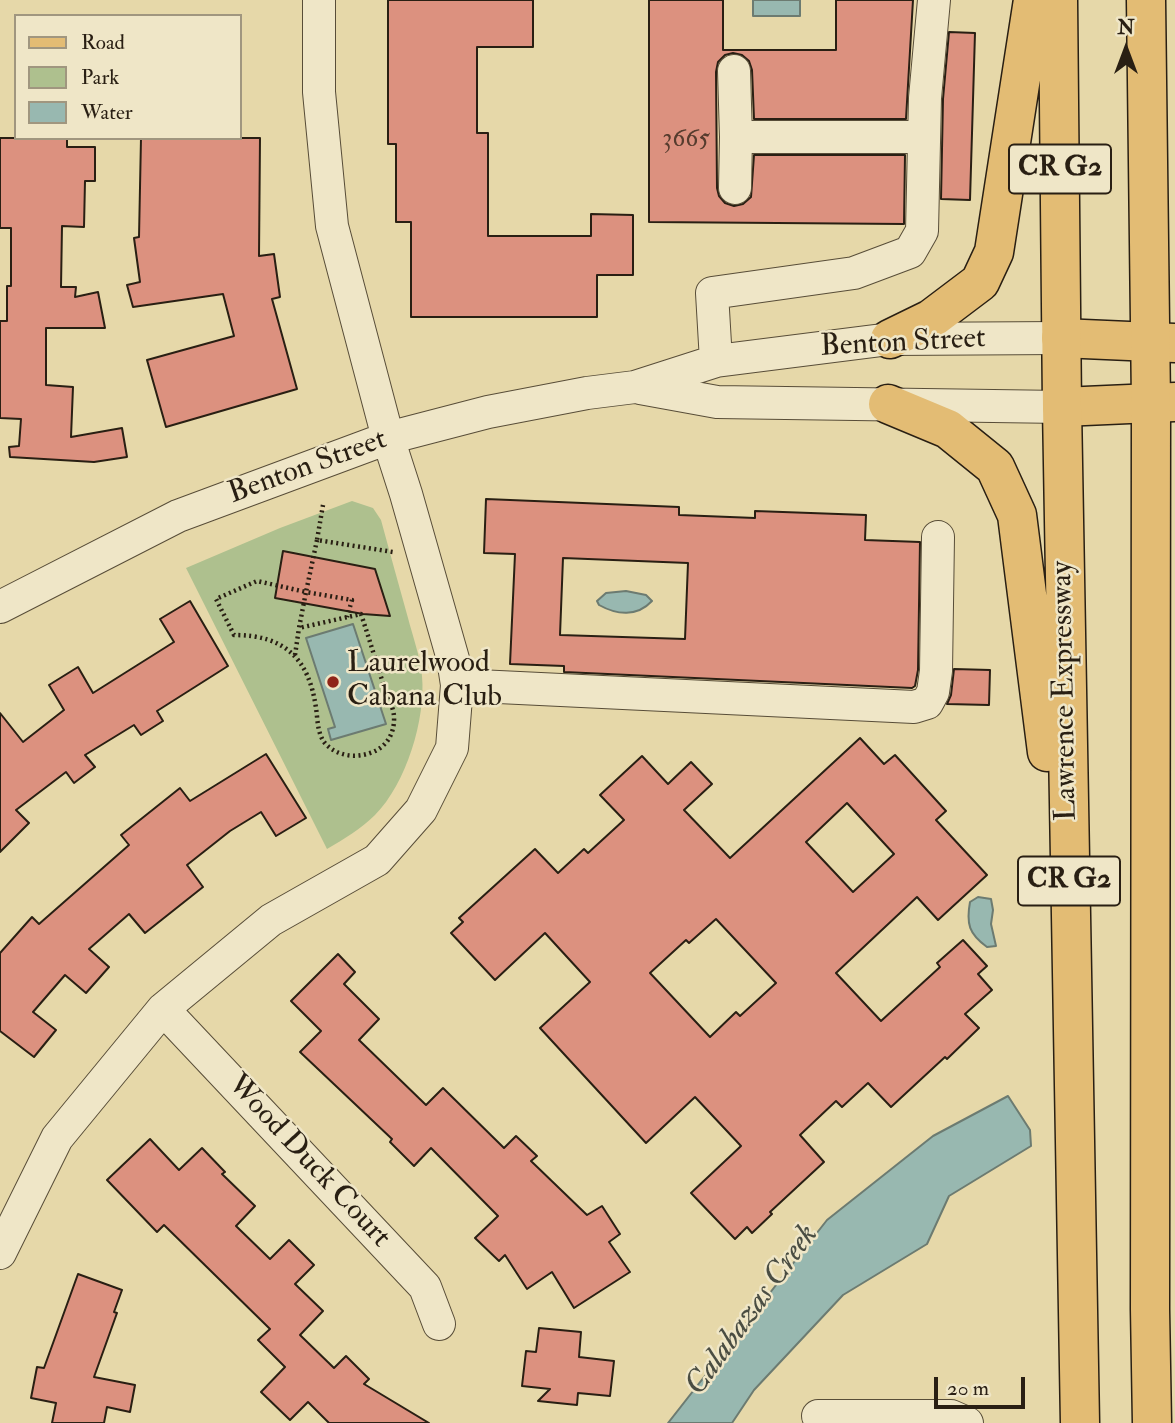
<!DOCTYPE html>
<html>
<head>
<meta charset="utf-8">
<style>
  body { margin:0 }
  #map { position:relative; width:1175px; height:1423px; overflow:hidden; background:#e6d8a9; font-family:"IM FELL Double Pica",serif }
  canvas { display:block }
  .legend { position:absolute; left:14px; top:14px; width:228px; height:126px; box-sizing:border-box; background:#efe6c7; border:2px solid #a0967f; margin:0; padding:9px 12px; list-style:none; font-size:21px; color:#291f13 }
  .legend li { display:flex; align-items:center; gap:14px; height:35px }
  .legend b { width:35px; border:2px solid #a0967f }
  .north { position:absolute; left:1091px; top:14px; width:70px; height:70px; -webkit-text-stroke:5px #efe6c7; paint-order:stroke; rotate:0deg; font-size:19px; font-weight:700; line-height:28px; text-align:center; color:#291f13 }
  .north::after { content:''; display:block; margin:auto; width:24px; height:32px; background:#291f13; clip-path:polygon(50% 0,100% 100%,50% 72%,0 100%) }
  .scale { position:absolute; left:934px; top:1377px; width:91px; height:32px; box-sizing:border-box; border:4px solid #291f13; border-top:0; padding-left:9px; font-size:21px; line-height:24px; white-space:nowrap; color:#291f13; -webkit-text-stroke:5px #efe6c7; paint-order:stroke }
</style>
</head>
<body>
<div id="map">
<canvas width="1175" height="1423"></canvas>
<ul class="legend">
<li><b style="height:9px;background:#e3bc74"></b>Road</li>
<li><b style="height:19px;background:#aec08e"></b>Park</li>
<li><b style="height:19px;background:#98b8b0"></b>Water</li>
</ul>
<div class="north">N</div>
<div class="scale">20 m</div>
</div>
<script>
const ctx = document.querySelector('canvas').getContext('2d');
ctx.lineJoin = 'round';
function fill(path, color) { ctx.fillStyle = color; ctx.fill(path, 'evenodd'); }
function stroke(path, color, width, dash) { ctx.strokeStyle = color; ctx.lineWidth = width; ctx.lineCap = dash ? 'butt' : 'round'; ctx.setLineDash(dash || []); ctx.stroke(path); }
function write(font, color, halo, rows, align = 'center') {
  ctx.font = font + ' "IM FELL Double Pica",serif'; ctx.lineWidth = 5; ctx.setLineDash([]); ctx.textBaseline = 'middle'; ctx.strokeStyle = halo; ctx.fillStyle = color; for (const [text, x, y, turn = 0] of rows) {
    ctx.save(); ctx.translate(x, y); ctx.rotate((+turn || 0) * Math.PI / 180); ctx.textAlign = isNaN(turn) ? turn : align; if (halo) ctx.strokeText(text, 0, 0); ctx.fillText(text, 0, 0); ctx.restore();
  }
}
const green = new Path2D(`
  M352 501 373 508 381 520C390 553 399 586 408 618 413 637 420 656 422 676 426 719 406 784 375 815 361 829 344 839 327 849L186 568 280 528Z`);
const water = new Path2D(`
  M753 0H800V16H753Z
  M626 591 646 595 652 601C637 617 617 615 599 605L597 601 606 593Z
  M353 624 386 724 331 740 328 729 335 727 306 638Z
  M978 897 991 899 993 910 991 924 996 946 987 947C969 934 966 924 970 902Z
  M1008 1096 1030 1130 1031 1146 949 1196 927 1244 843 1295 754 1390 732 1423H668L827 1220 933 1136Z`);
const building = new Path2D(`
  M388 0H533V47H477V133H488V236H591V214L633 215V275H597V317H411V222H396V144H388Z
  M649 0H723V50H836V0H913L906 119H754L752 70 749 61 742 55 733 53 725 55 718 62 716 72 717 188 719 196 725 203 734 206 743 204 751 197 754 155H905L904 224 649 222Z
  M949 32 975 33 970 200 941 199 943 99Z
  M0 138H67V147H95V181H85L84 227 62 226 61 287H76L75 297 98 292 105 328H46V385L73 387 71 437 122 428 127 457 94 462 10 457 9 447 19 446 21 419 0 418V321H7V286H11V228H0Z
  M141 138H260L259 256 274 254 280 297 272 299 297 389 166 427 147 360 234 336 223 294 133 307 127 285 140 282 134 238 139 237Z
  M486 499 679 507V515L755 518V511L866 515 865 540 920 542 918 670 915 686 912 688 564 672V666L510 664 515 554 484 553ZM563 558 688 563 685 639 560 635Z
  M283 551 375 569 390 616 363 614 275 598Z
  M190 601 228 666 157 711 163 721 141 735 134 725 85 755 95 767 74 783 66 772 16 810 29 823 0 852V713L23 742 64 710 49 685 78 667 93 693 174 642 160 619Z
  M954 669 990 670 989 705 947 704 951 695Z
  M860 738 884 764 895 755 946 811 936 820 987 875 938 920 917 897 836 973 881 1021 940 967 937 963 963 940 987 966 978 974 992 990 965 1014 979 1028 947 1059 945 1057 891 1107 868 1083 842 1107 836 1101 800 1135 824 1162 770 1212 772 1214 752 1233 747 1227 735 1239 691 1193 741 1146 695 1097 646 1143 540 1028 590 982 545 933 495 980 451 933 463 922 459 918 535 849 558 873 584 849 588 853 624 820 600 795 642 756 668 784 691 762 712 784 684 810 730 858ZM847 803 894 854 853 892 806 842ZM716 919 776 983 740 1016 736 1012 710 1037 650 973 686 940 689 943Z
  M266 754 306 818 276 836 261 812 230 831 187 865 203 887 145 933 129 914 89 949 109 967 86 993 65 975 33 1012 56 1030 34 1057 0 1031V953L32 917 39 924 129 845 121 835 180 788 190 801Z
  M338 954 355 972 344 984 379 1019 359 1040 426 1105 443 1088 504 1148 516 1136 537 1156 531 1161 587 1215 602 1206 620 1234 609 1242 630 1272 574 1308 552 1272 527 1289 505 1255 499 1261 475 1238 498 1216 431 1148 414 1166 390 1142 392 1139 300 1052 321 1031 291 1001Z
  M150 1139 179 1170 202 1148 225 1172 222 1174 255 1206 236 1226 270 1259 289 1240 314 1265 295 1284 323 1311 300 1335 334 1368 346 1356 369 1379 364 1384 429 1423H329L308 1402 290 1420 261 1392 285 1367 258 1340 270 1329 164 1225 157 1232 107 1180Z
  M78 1274 122 1290 114 1312 117 1313 94 1377 135 1385 130 1412 107 1407 104 1423H52L56 1403 31 1398 37 1367 44 1368Z
  M539 1328 581 1332 579 1357 614 1361 610 1396 578 1393 577 1405 538 1401 550 1389 522 1386 526 1351 536 1352Z`);
const path = new Path2D(`
  M323 505 317 540 393 552
  M317 540 306 592 257 581 216 599 234 635C284 635 309 658 316 708 318 721 317 738 329 747 340 756 356 758 370 753 386 748 395 734 394 716 393 706 387 695 384 686 376 662 369 638 361 614L299 628 306 592 352 600 347 617
  M295 655 299 628`);
const minor = new Path2D(`
  M734 71 736 137H924
  M735 188 736 137
  M716 361 712 293 854 273 910 252 922 231 925 98 934 0
  M640 388 717 402 1062 407
  M0 607 178 516 388 438 488 412 587 393 635 387 716 361 890 339 1061 338
  M457 685 914 707 927 703 933 692 936 671 938 537
  M163 1009 425 1287 439 1324
  M0 1253 57 1138 163 1009 271 920 377 860 421 810 452 748 457 685 453 659 406 494 388 438 332 226 319 92V0
  M818 1416H951L967 1423`);
const major = new Path2D(`
  M1061 338 1175 343
  M1062 407 1175 402`);
const highway = new Path2D(`
  M1058 0 1062 407 1080 1423
  M1146 0 1151 403 1150 1309 1152 1423
  M890 339 931 319 980 282 994 252 1033 0
  M888 404 948 429 995 467 1017 515 1047 752`);
const markers = [
  [333,682,7,"#8f2418"]
];
const numberNames = [
  ["3665",686,140]
];
const shields = [
  [1060,169,102],
  [1069,881,102]
];
const shieldNames = [
  ["CR G2",1060,169],
  ["CR G2",1069,881]
];
const streetNames = [
  ["Benton Street",903,344,-3],
  ["Benton Street",308,468,-20],
  ["Lawrence Expressway",1066,691,-91],
  ["Wood Duck Court",308,1162,47]
];
const poiNames = [
  ["Laurelwood",347,665],
  ["Cabana Club",347,699]
];
const waterNames = [
  ["Calabazas Creek",753,1311,-54]
];
fill(green, '#aec08e');
fill(water, '#98b8b0');
stroke(water, '#6c7b71', 2);
fill(building, '#dc917f');
stroke(building, '#291f13', 2);
stroke(minor, '#584d38', 34);
stroke(major, '#291f13', 41);
stroke(highway, '#291f13', 41);
stroke(path, '#291f13', 4.5, [2, 3.5]);
stroke(minor, '#efe6c7', 32);
stroke(major, '#e3bc74', 38);
stroke(highway, '#e3bc74', 38);
for (const [x, y, r, color] of markers) { const dot = new Path2D(); dot.arc(x, y, r, 0, 2 * Math.PI); ctx.fillStyle = color; ctx.fill(dot); stroke(dot, '#efe6c7', 2.5); }
write('26px', '#563c2e', null, numberNames);
for (const [x, y, w] of shields) { const box = new Path2D(); box.roundRect(x - w / 2, y - 24.5, w, 49, 5); ctx.fillStyle = '#efe6c7'; ctx.fill(box); stroke(box, '#291f13', 2); }
write('bold 28px', '#291f13', null, shieldNames);
write('30px', '#291f13', '#efe6c7', streetNames);
write('30px', '#291f13', '#efe6c7', poiNames, 'left');
write('italic 32px', '#4a4d42', '#efe6c7', waterNames);
</script>
</body>
</html>
